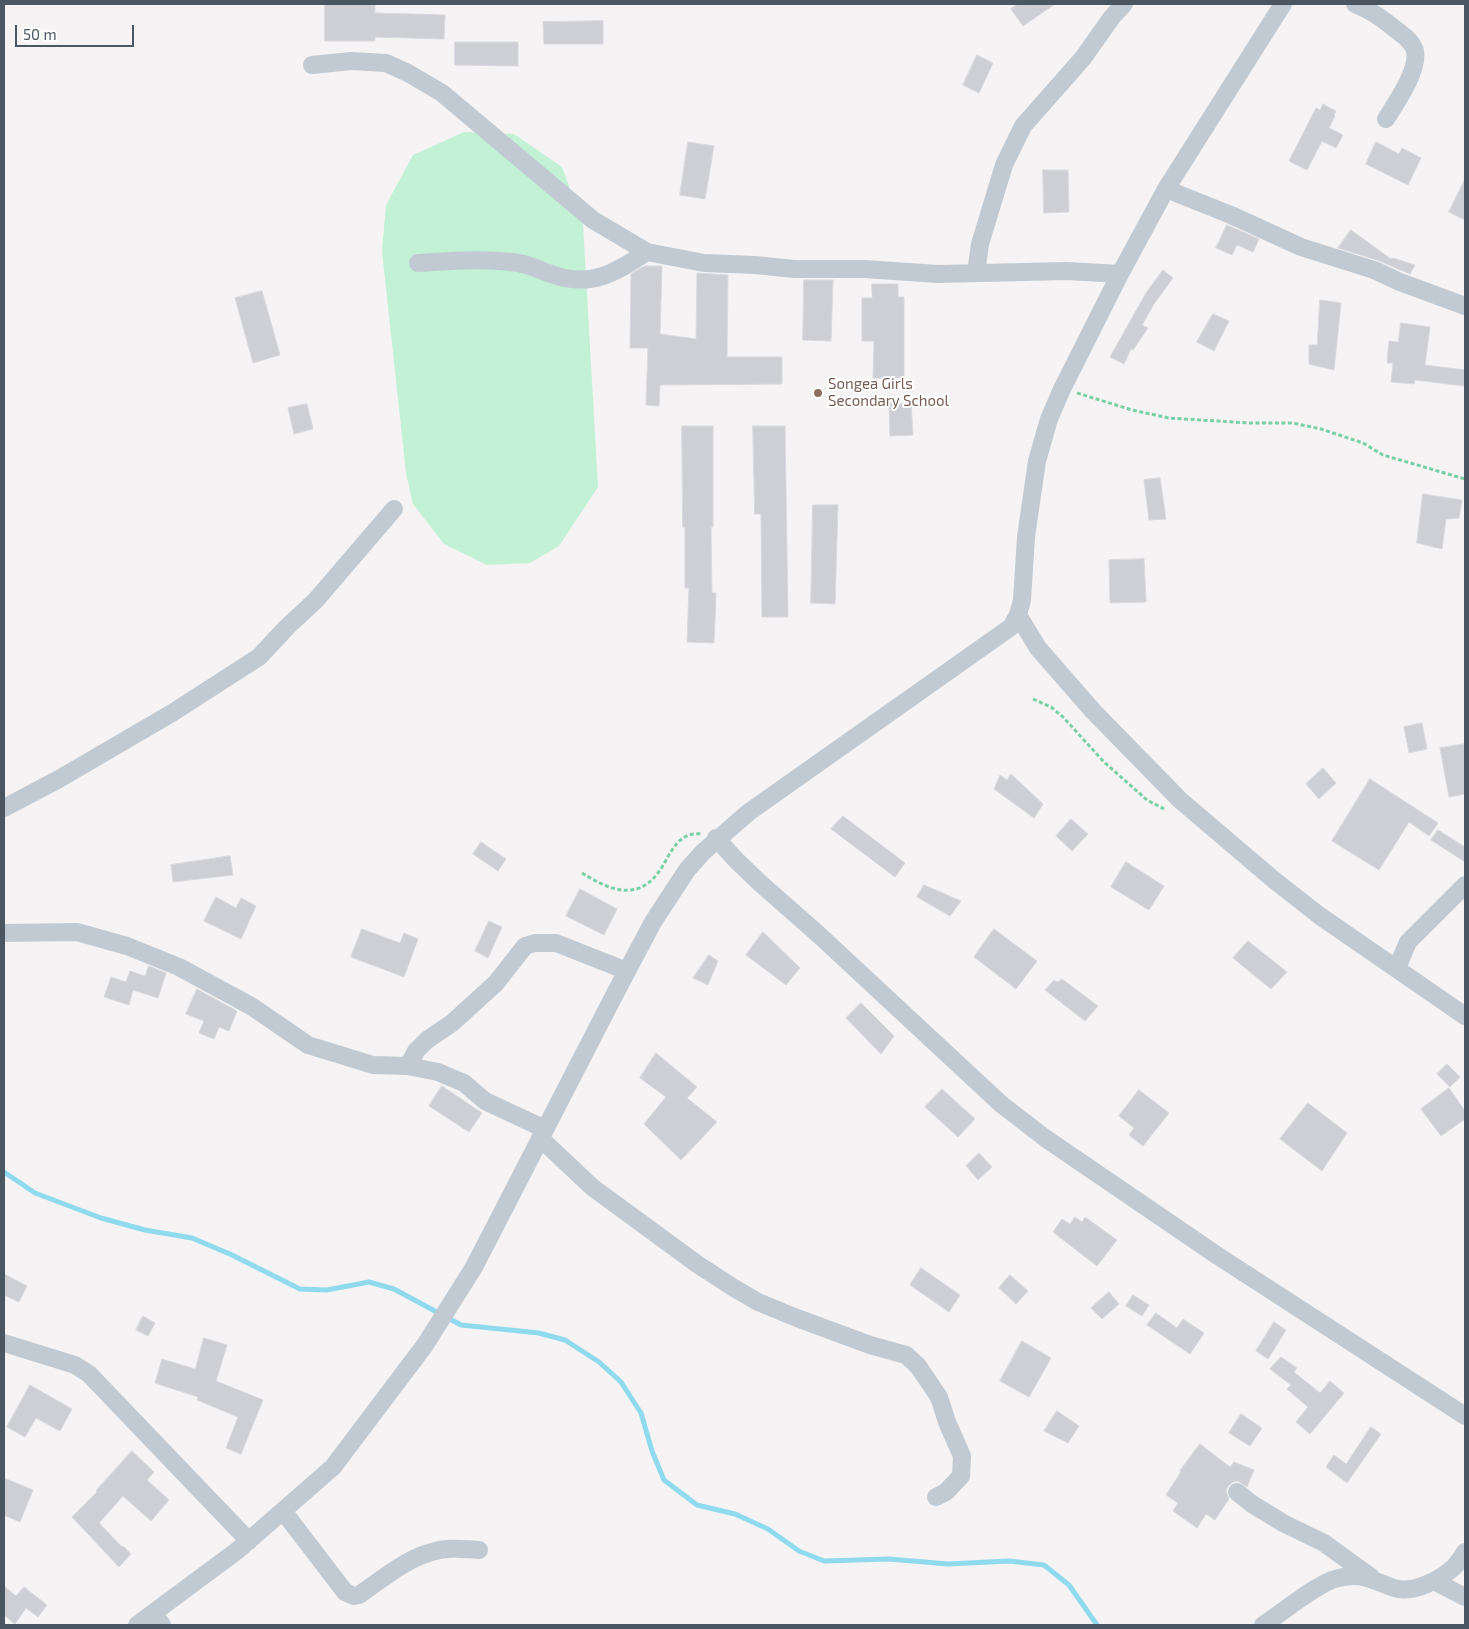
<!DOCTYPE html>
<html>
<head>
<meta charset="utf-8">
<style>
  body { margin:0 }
  #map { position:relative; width:1469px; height:1629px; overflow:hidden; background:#f5f3f3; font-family:"Exo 2",sans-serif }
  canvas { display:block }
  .frame { position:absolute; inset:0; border:5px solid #4a5661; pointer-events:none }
  .scale { position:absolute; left:15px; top:25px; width:119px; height:22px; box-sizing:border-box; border:2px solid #4a5661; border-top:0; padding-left:6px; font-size:15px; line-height:18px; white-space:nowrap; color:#4a5661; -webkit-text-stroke:4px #fff; paint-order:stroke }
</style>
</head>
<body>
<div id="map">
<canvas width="1469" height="1629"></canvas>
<div class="frame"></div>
<div class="scale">50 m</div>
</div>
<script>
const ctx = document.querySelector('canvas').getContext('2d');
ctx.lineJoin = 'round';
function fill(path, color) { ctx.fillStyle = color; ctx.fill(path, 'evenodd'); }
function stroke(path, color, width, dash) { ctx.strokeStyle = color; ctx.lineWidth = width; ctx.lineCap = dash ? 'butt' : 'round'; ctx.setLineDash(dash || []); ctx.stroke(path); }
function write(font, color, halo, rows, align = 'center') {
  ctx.font = font + ' "Exo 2",sans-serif'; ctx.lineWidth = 4; ctx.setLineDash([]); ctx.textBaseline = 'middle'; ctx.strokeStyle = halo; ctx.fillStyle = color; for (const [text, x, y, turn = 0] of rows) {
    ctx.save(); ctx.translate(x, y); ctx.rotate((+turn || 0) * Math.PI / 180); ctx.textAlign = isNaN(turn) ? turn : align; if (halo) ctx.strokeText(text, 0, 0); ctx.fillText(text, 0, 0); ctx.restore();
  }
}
const green = new Path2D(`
  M464 132 514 134 562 167 583 224 598 487 559 546 530 563 487 565 444 544 413 504 406 473 382 251 386 205 413 155Z`);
const stream = new Path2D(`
  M4 1172 35 1193 101 1218 145 1230 192 1238 232 1255 300 1289 327 1290 369 1282 394 1289 461 1325 539 1333 565 1340 599 1362 621 1382 641 1413 652 1451 664 1480 697 1505 735 1514 768 1529 799 1551 824 1561 889 1559 948 1564 1009 1561 1044 1565 1069 1585 1097 1625`);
const building = new Path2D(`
  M325 4H375V13L445 15 444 39 375 37V41H325Z
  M1018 4H1055L1023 26 1011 9Z
  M603 21V44H544L543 22Z
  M455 42H518V66L455 65Z
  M977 55 993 63 979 93 963 85Z
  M1323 104 1336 111 1334 115 1335 116 1329 128 1343 135 1336 148 1322 141 1307 170 1289 161 1316 108 1320 110Z
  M688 142 714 146 705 199 680 195Z
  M1376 142 1399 154 1402 148 1421 158 1408 185 1366 164Z
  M1043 170H1068L1069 212 1044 213Z
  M1465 179V220L1449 212Z
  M1227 225 1259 239 1253 252 1237 245 1232 255 1216 248Z
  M1351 230 1391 259 1393 258 1415 265 1410 274 1377 260 1338 248Z
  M645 266H662L660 334 696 339 697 273 728 275 727 357H782V384L660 385 659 406 646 405 648 348H630L631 274Z
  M1163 270 1173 278 1154 304 1142 325 1148 328 1133 350 1131 349 1124 364 1110 357 1146 293Z
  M804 280H833L831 341 803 340Z
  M872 284H898V297H904V378H873L874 341H862V298H872Z
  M262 291 280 355 253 363 235 298Z
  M1320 300 1341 303 1334 370 1309 364V345H1317Z
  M1213 314 1229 321 1214 351 1197 342Z
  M1401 323 1430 327 1425 365 1465 370V386L1415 380 1414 384 1391 382 1393 363H1387L1389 341 1398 342Z
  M911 403 913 435 890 436 889 404Z
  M307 404 313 429 294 434 288 408Z
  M682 426H713V527H711L712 593H716L714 643 687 642 689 588H685V527H683Z
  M753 426H785L788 617H762L761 514H755Z
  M1160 478 1166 519 1149 520 1144 480Z
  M1423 494 1462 500 1459 518 1446 519 1442 549 1417 543Z
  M813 505H838L835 604 811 603Z
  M1144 559 1146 602 1110 603 1109 560Z
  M1422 723 1427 749 1409 753 1404 727Z
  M1465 744V794L1449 797 1440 748Z
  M1323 768 1336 783 1319 799 1306 784Z
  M1011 774 1043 804 1034 818 994 789 1000 775 1007 780Z
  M1370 779 1438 823 1429 836 1409 822 1379 870 1332 841Z
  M843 816 905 863 895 877 831 829Z
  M1071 819 1088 834 1072 851 1056 836Z
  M1438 830 1465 847V862L1431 840Z
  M481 842 506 859 498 871 473 854Z
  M230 856 233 875 173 882 171 865Z
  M1126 862 1164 886 1149 910 1111 887Z
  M924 885 961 901 950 916 917 897Z
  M580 889 617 909 604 935 566 916Z
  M216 897 236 908 241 898 256 906 241 939 204 921Z
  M489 921 502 927 488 958 475 951Z
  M362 929 400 943 404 933 418 939 404 977 351 957Z
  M994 929 1037 961 1016 989 974 957Z
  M763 932 800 968 786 985 746 955Z
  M1248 941 1287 972 1271 989 1233 958Z
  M709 955 718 961 708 985 693 978Z
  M149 966 166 973 158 998 133 990 129 1005 104 997 111 977 126 982 130 971 145 976Z
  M1062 979 1098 1006 1085 1021 1045 990 1054 980 1058 982Z
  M197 989 237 1011 229 1031 219 1027 214 1039 199 1033 204 1021 186 1014Z
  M861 1003 894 1036 881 1054 846 1018Z
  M656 1053 697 1087 687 1098 717 1122 681 1160 644 1124 666 1097 640 1078Z
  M1447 1064 1460 1077 1450 1087 1437 1074Z
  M442 1086 482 1113 469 1132 429 1106Z
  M1449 1088 1465 1111V1119L1441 1136 1421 1109Z
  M942 1089 975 1119 958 1137 925 1107Z
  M1139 1090 1169 1113 1143 1146 1129 1135 1134 1128 1119 1116Z
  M1308 1103 1347 1133 1322 1171 1280 1139Z
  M979 1153 992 1167 978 1180 966 1166Z
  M1075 1217 1082 1222 1085 1217 1117 1240 1097 1266 1053 1232 1062 1219 1070 1224Z
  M921 1268 960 1295 949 1312 910 1285Z
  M4 1274 27 1286 19 1302 4 1295Z
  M1010 1275 1028 1291 1016 1304 999 1288Z
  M1109 1292 1119 1304 1102 1319 1091 1308Z
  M1133 1295 1149 1305 1142 1316 1126 1306Z
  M1156 1313 1177 1328 1183 1319 1204 1333 1190 1354 1147 1325Z
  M143 1316 155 1323 148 1336 136 1330Z
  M1274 1322 1286 1330 1268 1359 1256 1351Z
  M204 1338 227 1345 216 1381 263 1400 241 1454 226 1448 238 1417 197 1400 198 1397 155 1383 162 1359 195 1369Z
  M1022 1341 1051 1358 1029 1397 1000 1381Z
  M1281 1357 1297 1368 1294 1372 1320 1393 1330 1381 1344 1393 1310 1434 1296 1422 1308 1407 1287 1389 1291 1385 1270 1369Z
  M30 1385 72 1409 60 1431 36 1418 25 1437 7 1427Z
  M1057 1411 1079 1426 1068 1443 1044 1431Z
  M1241 1414 1262 1428 1250 1446 1229 1433Z
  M1371 1427 1381 1434 1347 1483 1326 1467 1334 1455 1346 1464Z
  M1200 1444 1230 1467 1234 1462 1254 1470 1247 1487 1238 1481 1233 1482 1228 1486 1226 1491 1229 1499 1215 1520 1206 1514 1197 1528 1173 1511 1178 1503 1166 1495 1181 1472 1180 1471Z
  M132 1451 154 1472 147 1480 169 1500 151 1521 123 1496 99 1523 122 1547 123 1546 131 1554 119 1567 72 1517 97 1492 96 1491Z
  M4 1478 33 1490 20 1522 4 1515Z
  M4 1586 16 1596 24 1587 47 1605 38 1617 26 1608 15 1624 4 1615Z`);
const path = new Path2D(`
  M1077 393 1132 410 1169 418 1249 423H1293L1321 429 1363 443 1383 455 1465 479
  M1033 699 1051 707 1063 717 1104 762 1147 800 1166 810
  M582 873C611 891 640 903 662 867 672 851 678 832 701 834`);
const minor = new Path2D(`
  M1355 4C1370 10 1382 18 1395 29 1402 34 1413 42 1415 51 1419 70 1396 103 1386 119
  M312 65 351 61 386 63 408 73 442 93 593 220 647 252 704 263 755 265 794 269H864L938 274 1067 271 1120 274
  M1166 189 1231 215 1301 247 1374 270 1400 282 1465 306
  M418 263C451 261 485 258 518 263 531 265 542 271 554 275 592 288 616 272 647 252
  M976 273 980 244 1004 165 1023 126 1083 58 1112 17 1124 4
  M1018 615 1038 648 1093 711 1180 800 1274 880 1320 916 1465 1016
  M4 808 59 779 172 713 259 657 287 627 316 600 394 509
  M716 838 736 860 760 883 818 934 1001 1104 1045 1138 1218 1256 1465 1416
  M4 933 77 932 127 946 179 967 251 1006 308 1045 373 1065 408 1066 438 1072 464 1083 485 1101 545 1129
  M1397 968 1408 942 1465 885
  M408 1066 416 1051 427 1040 452 1023 496 983 525 946 535 943H556L627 971
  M540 1138 592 1187 697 1264 734 1288 758 1302 797 1318 870 1345 906 1355 918 1366 939 1397 947 1422 962 1456 961 1476 946 1492 936 1497
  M4 1343 75 1365 89 1374 249 1541
  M1237 1492 1252 1504 1283 1523 1324 1543 1371 1577
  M283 1511 345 1592 354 1596 359 1595C381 1580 405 1559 432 1552 447 1547 463 1549 479 1550
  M1434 1581 1465 1597
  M153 1613 162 1625
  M137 1625 238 1550 333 1467 425 1345 474 1267 618 988 653 922 687 870 703 852 749 812 1011 627 1018 615 1022 600 1026 537 1037 461 1049 419 1062 389 1120 274 1166 189 1283 4
  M1263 1625C1282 1613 1315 1585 1335 1579 1361 1571 1371 1580 1394 1588 1413 1594 1440 1580 1454 1567 1458 1563 1462 1557 1465 1552`);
const markers = [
  [818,393,5,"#8d6e63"]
];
const educationNames = [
  ["Songea Girls",828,384],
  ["Secondary School",828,401]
];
fill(green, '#c3f1d5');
stroke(stream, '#90daee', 5);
fill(building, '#cdcfd5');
stroke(building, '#d7d9de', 1);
stroke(path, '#7ad0a6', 3, [4, 2.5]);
stroke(minor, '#c1cad2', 18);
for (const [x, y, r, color] of markers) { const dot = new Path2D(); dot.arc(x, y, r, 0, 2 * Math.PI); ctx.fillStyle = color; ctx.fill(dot); stroke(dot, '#fff', 2); }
write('15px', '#785e54', '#fff', educationNames, 'left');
</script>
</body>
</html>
